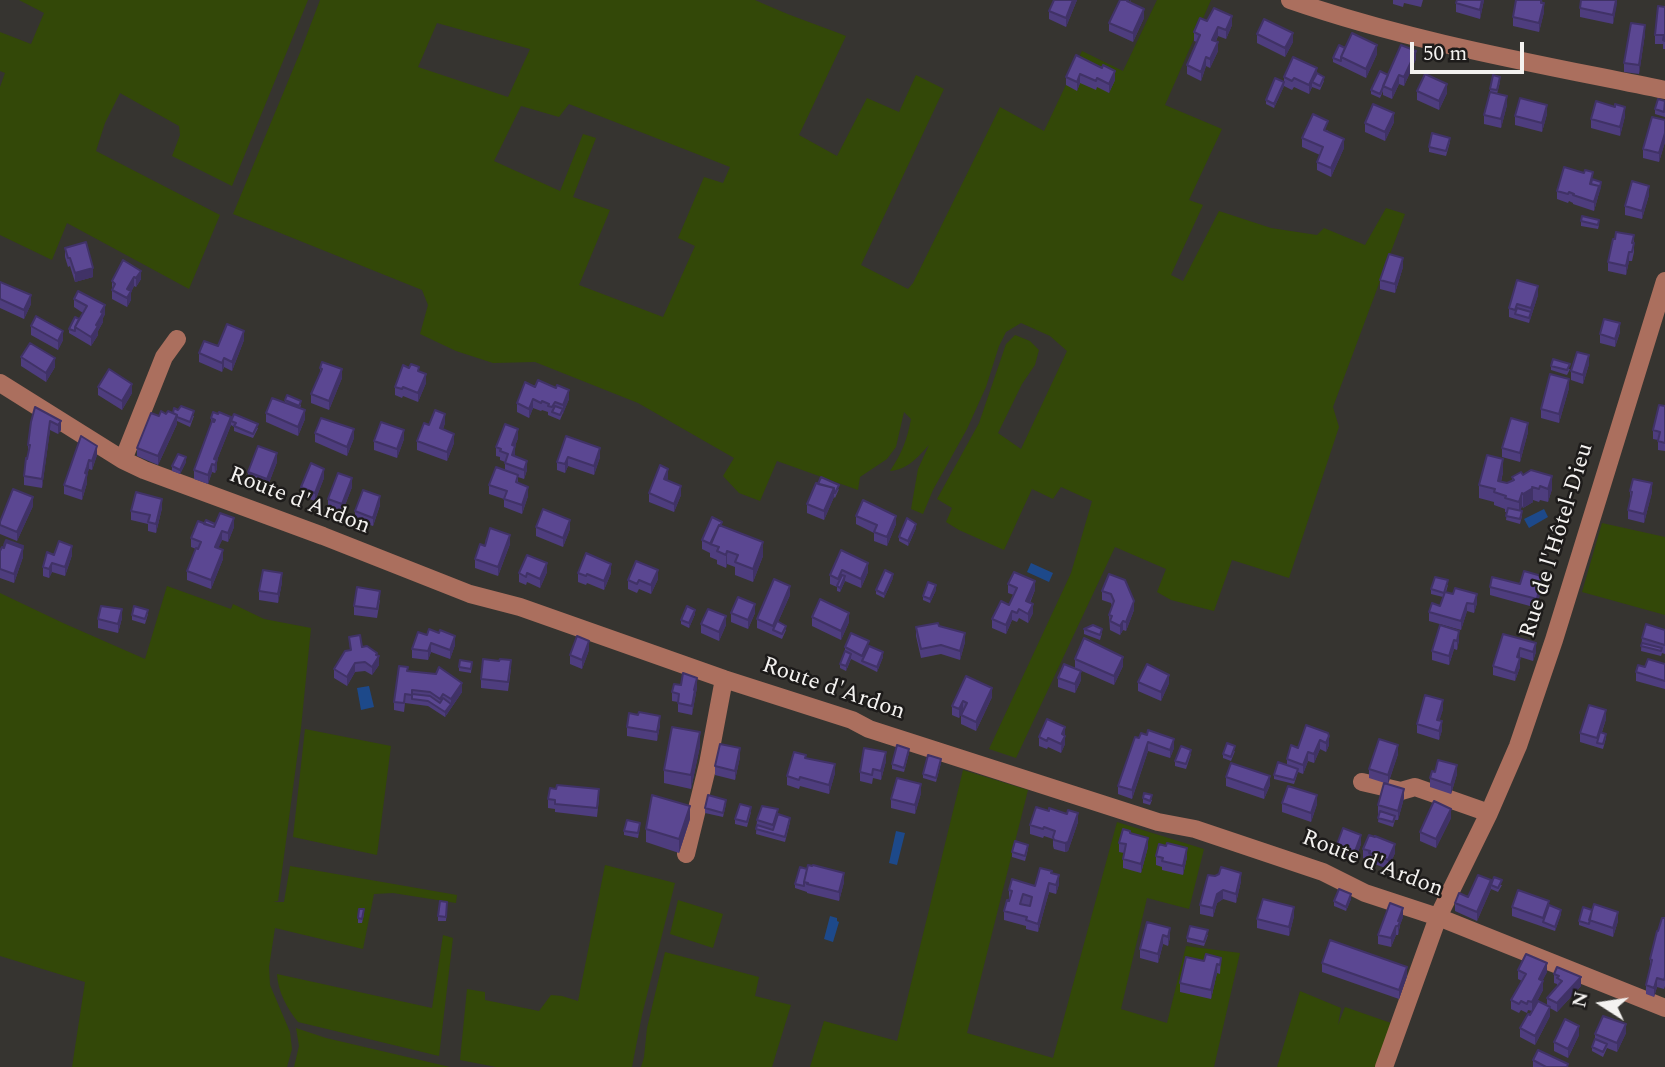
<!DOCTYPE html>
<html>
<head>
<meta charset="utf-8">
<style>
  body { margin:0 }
  #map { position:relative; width:1665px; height:1067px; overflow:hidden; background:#363430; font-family:Spectral,serif }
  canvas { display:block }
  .north { position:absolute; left:1567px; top:969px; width:70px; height:70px; -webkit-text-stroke:5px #1d1b1a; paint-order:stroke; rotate:282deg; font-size:19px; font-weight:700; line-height:28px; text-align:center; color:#f4f2f0 }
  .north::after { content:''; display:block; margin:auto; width:24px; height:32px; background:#f4f2f0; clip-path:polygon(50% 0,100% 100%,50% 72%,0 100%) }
  .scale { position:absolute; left:1410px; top:42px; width:114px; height:32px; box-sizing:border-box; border:4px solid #f4f2f0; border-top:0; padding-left:9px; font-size:21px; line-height:24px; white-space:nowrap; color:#f4f2f0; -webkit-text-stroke:5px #1d1b1a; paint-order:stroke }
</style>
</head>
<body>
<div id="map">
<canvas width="1665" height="1067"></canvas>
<div class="north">N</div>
<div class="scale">50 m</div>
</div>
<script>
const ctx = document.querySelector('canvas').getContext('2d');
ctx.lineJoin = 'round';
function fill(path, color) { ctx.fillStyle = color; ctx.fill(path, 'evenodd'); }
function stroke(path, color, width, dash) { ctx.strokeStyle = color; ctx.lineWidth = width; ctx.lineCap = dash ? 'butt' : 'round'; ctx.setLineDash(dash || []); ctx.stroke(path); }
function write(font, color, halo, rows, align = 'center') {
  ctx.font = font + ' Spectral,serif'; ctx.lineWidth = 5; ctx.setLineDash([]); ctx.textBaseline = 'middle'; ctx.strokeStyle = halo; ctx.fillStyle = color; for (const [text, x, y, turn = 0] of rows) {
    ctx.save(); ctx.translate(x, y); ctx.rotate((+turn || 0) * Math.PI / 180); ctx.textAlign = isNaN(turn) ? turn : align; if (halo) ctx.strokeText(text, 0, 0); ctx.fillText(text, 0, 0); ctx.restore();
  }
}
const green = new Path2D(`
  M19 0H308L232 186 172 156 180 135 179 126 120 93 105 123 96 151 220 215 189 289 67 223 52 260 0 235V87L5 73 0 71V32L31 44 44 13Z
  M320 0H755C785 14 815 24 846 36L799 135 837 156 867 98 899 112 916 75 944 89 861 265 908 289 913 283 1000 107 1044 131 1082 51 1123 71 1157 0H1211L1165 105 1222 129 1189 200 1203 205 1171 275 1183 281 1219 211 1271 228 1317 235 1324 228 1365 245 1386 208 1405 214 1333 407 1339 427 1289 578 1232 560 1214 611 1171 600 1157 592 1166 569 1115 547 1016 758 989 749 1071 573 1092 501 1061 487 1053 499 1032 489 1004 550 959 530 946 522 952 508 937 499 979 423 1006 344 1015 335 1030 341 1039 350 1035 365 1022 384 998 433 1021 449 1067 351 1050 336 1021 323 1006 332 999 346 986 387 967 429 933 490 923 514 911 509 918 469 929 445C918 457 907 470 890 471 902 453 907 440 911 419L904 412 896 447 887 459 860 477 858 490 777 461 760 501 739 493 723 476 734 458 638 403 535 362 493 363 456 351 420 334 428 305 422 290 233 214 301 50ZM437 23 530 49 508 97 418 67ZM569 104 730 167 723 183 704 177 678 238 695 246 663 317 579 285 610 210 573 197 596 138 583 134 560 191 494 161 521 106 559 117Z
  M1602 523 1665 537V615L1582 592Z
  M167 586 231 609 233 604 264 619 311 628 301 728 278 901 273 902H284L290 866 457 895 456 903 393 893 374 894 363 949 275 928 269 967 270 985 290 1032 292 1049 287 1067H72L85 982 0 956V593L63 623 145 659Z
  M305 729 391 746 377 855 293 837Z
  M963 770 1028 790 967 1033 1053 1058 1117 822 1204 849 1189 909 1147 898 1121 1009 1167 1023 1186 946 1240 953 1214 1067H810L824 1021 897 1041Z
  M605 865 675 883 642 1015 632 1067H496L460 1060 467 989 485 992V1000L539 1011 551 995 562 996 578 1001Z
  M678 900 723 914 713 948 670 934Z
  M443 935 453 938 439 1056 298 1022C287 1008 278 992 277 974L432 1008Z
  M665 952 759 977 755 996 791 1005 772 1067H641L644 1057 647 1028Z
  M1300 991 1341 1008 1338 1025 1345 1007 1391 1023 1376 1067H1277Z
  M296 1028 326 1038 450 1067H294L299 1046Z`);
const water = new Path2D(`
  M1544 509 1548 517 1529 528 1524 519Z
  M1031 563 1053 573 1049 582 1027 572Z
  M369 686 374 707 361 710 357 688Z
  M896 831 905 833 897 865 889 863Z
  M830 916 837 918V921L839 922 833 942 824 939Z`);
const minor = new Path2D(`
  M1290 0C1411 42 1539 64 1665 90
  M0 383 123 460 144 470 323 536 470 594 520 607 724 679 852 720 869 729 1158 822 1195 829 1323 872 1365 893 1438 917 1665 1008
  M123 460 164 357 177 339
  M1362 782 1401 791 1415 787 1489 813
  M686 854 708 764 724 679
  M1384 1067 1438 917 1489 813 1518 746 1554 640 1665 281`);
const wall = new Path2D(`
  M1077 0 1066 27 1049 19V11Z
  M1131 0 1130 3 1144 18 1133 42 1109 31V23Z
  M1393 0H1423L1421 7 1404 3 1403 7 1393 4Z
  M1484 0 1480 19 1456 12V3Z
  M1542 0 1544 12 1539 32 1513 26V17Z
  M1617 0 1613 24 1580 17V8Z
  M1665 7V49H1663V44H1655V35Z
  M1207 21 1232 25 1226 39 1218 36 1216 41 1218 51 1210 68 1206 66 1201 81 1187 74V65L1197 42 1194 41V32Z
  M1257 34 1293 42 1285 57 1257 43Z
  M1645 34 1639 74 1624 72V63Z
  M1345 48 1377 54 1366 78 1333 62V58Z
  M1416 59 1404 86 1399 84 1392 99 1383 95V91L1380 98 1371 94V90Z
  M1102 68 1115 80 1109 93 1097 87 1096 90 1080 83 1077 91 1066 85V77Z
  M1317 74 1324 81 1320 90 1312 87 1309 94 1294 87 1292 90 1284 86 1274 108 1266 104V100L1284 82V77Z
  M1500 82 1497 94 1507 105 1501 128 1484 124V115L1490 93V89Z
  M1417 91 1447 93 1439 110 1417 100Z
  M1665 101V117L1655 114V109Z
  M1615 107 1625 116 1620 136 1591 128V119Z
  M1547 114 1542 132 1515 125V116Z
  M1665 120V142L1659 162 1643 158V149Z
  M1394 122 1385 141 1365 132V123Z
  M1328 130 1327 132 1344 148 1331 177 1317 170V162L1320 155 1302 147V138Z
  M1450 142 1446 156 1429 152V147Z
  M1593 180 1601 186 1594 211 1573 204V203L1569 201 1568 203 1557 199V191Z
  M1649 195 1642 219 1625 215V206Z
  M1581 221 1599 225 1598 229 1581 226Z
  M1634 235V252L1632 261H1629L1626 275 1608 271V262L1615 239Z
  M65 248 93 277 75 282 70 266 68 267 65 257Z
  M123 260 141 279 136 287 134 286 131 292V300L127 307 112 299V281Z
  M1403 267 1395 293 1380 289V280Z
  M0 282 31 304 24 319 0 308Z
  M1538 295 1529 323 1509 317V308Z
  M74 299 105 314 103 318V322L98 331V335L91 346 69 333V329L79 319 83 313 74 307Z
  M31 326 63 340 58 350 31 335Z
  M1620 332 1615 347 1600 343V334Z
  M244 340 232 371 224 367 222 372 199 362V353L218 346Z
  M21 357 55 367 46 382 21 366Z
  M1589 364 1583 384 1571 380V371Z
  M1551 366 1570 369 1567 375 1551 370Z
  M320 368 342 378 329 410 311 403V394L320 373Z
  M419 371 426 383 418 402 403 396 402 398 395 395V387Z
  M525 382 569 399 560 420 548 415V412L542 410 541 411 533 408 529 418 517 412V403Z
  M98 387 132 393 122 410 98 395Z
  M1569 388 1559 423 1541 418V409Z
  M285 400 301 405 300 408 305 419 298 436 266 422V413L285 403Z
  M1665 406V451L1658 450V440L1653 439V430Z
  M173 413 194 416 190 427 177 421V424L158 465 137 456V448L159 416Z
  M211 418 231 420 258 428 253 438 234 431V427L231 425 217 460V469L215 473 212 472 208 484 194 479V470L211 424Z
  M61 421V430L58 434 50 430 42 488 24 485V476L28 454V445L31 422Z
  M445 423 443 429 454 443 447 461 417 450V441L429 425Z
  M1528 432 1520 462 1502 457V448Z
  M315 433 354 438 347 456 315 442Z
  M81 436 97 455 92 470 89 469 87 474V483L82 500 64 494V485Z
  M566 436 600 457 594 475 568 466 565 473 557 470V462Z
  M518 438 515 446V457L527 470 524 479 518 477V483L528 496 522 514 504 507V499L489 494V485L505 471V462L500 460V457L496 456V447Z
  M404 439 397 458 374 450V441Z
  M186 462 180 474 172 471V466Z
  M277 462 267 488 248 481V472Z
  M1503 472 1501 482 1507 483 1512 480V477L1523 475 1552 489 1548 502 1540 500 1539 502 1533 500V502L1523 508 1522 506 1520 511 1522 516 1520 524 1506 520 1507 512H1505V509L1494 505V502L1479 498V485Z
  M324 478 315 501 301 496V487Z
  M668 478 667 480 681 495 674 512 649 502V493Z
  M352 487 342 513 328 508V499Z
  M839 489 835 498 834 497 824 520 807 513V504Z
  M1630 491 1652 492 1644 523 1628 519V510L1630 501Z
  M380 505 373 526 355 520V511Z
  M33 506 17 541 0 534V522Z
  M162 508 156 533 148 531V524L131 520V511Z
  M856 516 896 524 887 546 874 541V533L856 524Z
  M204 524H215L234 527 228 542 222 540 218 548 223 559 211 589 187 580V571L196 549 191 547V538Z
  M722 526 763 556 753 582 735 575V567L727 564 726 568 717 564V560L710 557V553L702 549V540Z
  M536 527 570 529 563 547 536 536Z
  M916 528 908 546 899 541V537Z
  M486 538 510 544 498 576 475 568V559L485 546Z
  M4 545 23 546V557L14 583 0 578V551L4 548Z
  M841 550 868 572 861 588 845 581 840 592 837 591V587L830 584V575Z
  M54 555H72L65 576 52 572 49 578 43 576V567Z
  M1524 571 1545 586 1543 594 1540 593 1537 608 1490 595V587L1520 584Z
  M547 572 540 588 527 582 526 585 519 582V573Z
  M578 573H611L604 590 587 583 586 585 578 582Z
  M893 578 884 598 876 594V590Z
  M658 579 651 594 639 589 637 593 628 589V580Z
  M282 582 278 603 259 600V591Z
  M1008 584 1035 590 1030 603 1033 613 1028 623 1019 618 1017 622 1012 620 1006 634 992 628V619L1009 605 1014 595 1008 593Z
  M1448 585 1446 592 1477 603 1474 613 1467 611 1461 630 1429 621V612L1440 606 1443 597 1431 594V589Z
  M936 590 930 603 923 600V596Z
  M1102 591 1134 601V610L1126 631 1123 630 1120 635 1110 630 1109 615 1112 606 1111 603 1102 600Z
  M790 595 778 622 786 630 782 639 757 628V619Z
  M380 600 377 618 354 615V606Z
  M731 613H755L748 629 731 622Z
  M148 614 145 624 132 620V615Z
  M695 614 689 628 681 624V620Z
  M812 617 849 622 841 640 812 626Z
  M122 618 118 633 98 628V619Z
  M701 624 726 625 719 641 701 633Z
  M1440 625 1459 640 1457 650 1454 649 1449 665 1432 660V651Z
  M939 626 965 642 960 660 941 654 921 658 916 636V627Z
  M1084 629 1102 633 1100 640 1084 634Z
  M1665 630V654L1662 653 1661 656 1641 651 1642 638Z
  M439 633 455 645 450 659 431 652 428 660 412 658V649L427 635Z
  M1503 634 1536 652 1533 661 1520 657V667L1515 681 1493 675V666Z
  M349 637 362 647 377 655 379 665 372 675 365 671 355 672 347 686 334 678V669L350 650Z
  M869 646 883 657 877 672 851 659 846 671 840 668V664L845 651V647Z
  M589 650 582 669 570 664V655Z
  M1075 659 1123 666 1114 685 1075 668Z
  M472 662 471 673 459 671V667Z
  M1665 664V689L1636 681V672L1645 667Z
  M511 669 508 691 481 688V679Z
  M408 671 462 692 445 717 428 706 405 703 404 712 394 710V702Z
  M966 676 992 697 976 731 961 724V715L959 718 952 715V706Z
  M1058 678 1081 680 1075 693 1058 687Z
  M1138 682 1169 683 1161 701 1138 691Z
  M697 687 692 715 678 712V702L672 701V692Z
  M1443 709 1439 721 1442 730 1439 740 1417 733V724Z
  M1606 719 1602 732 1606 738 1603 749 1580 742V733Z
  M660 725 657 741 627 736V727Z
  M1306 725 1329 745 1326 752 1320 749 1314 763 1308 761 1303 774 1298 772 1294 784 1274 779V775L1287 765V759L1298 748Z
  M1065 727V744L1061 753 1048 747 1047 749 1039 746V737Z
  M1135 737 1174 748 1170 758 1148 751 1132 799 1118 794V786Z
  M700 746 691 789 664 783V770Z
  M1235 751 1231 761 1223 758V754Z
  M909 753 904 772 892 769V764Z
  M1191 754 1186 769 1175 766V761Z
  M1398 754 1388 784 1369 778V769Z
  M740 757 735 780 715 775V766Z
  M806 758 835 773 829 794 800 786 799 789 787 785V776Z
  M886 761 881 780 873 778 872 784 860 781V772Z
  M941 763 936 782 923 778V774Z
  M1435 772 1457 774 1451 794 1430 787V778Z
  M1226 777 1270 785 1264 799 1226 786Z
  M921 793 915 814 891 808V799Z
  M599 798 597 817 555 812V809L548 808V799Z
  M1143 798 1152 800 1150 805 1143 803Z
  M1404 798 1398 820H1395L1393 827 1378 822 1379 814H1378V805Z
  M1282 803 1317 804 1311 822 1282 812Z
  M726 804 723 817 705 813V808Z
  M751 812 747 827 735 824V819Z
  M778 814 790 822 785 842 756 834 757 820Z
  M1451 818 1436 848 1420 841V832Z
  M690 819 679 853 646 842V829Z
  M1078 822 1068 851 1065 852 1054 849 1053 846V839L1044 836 1043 838 1030 834V825Z
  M640 827 638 838 624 835V831Z
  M1130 833 1148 847 1141 873 1123 868V859L1124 853 1119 852V843Z
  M1361 844 1354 863 1336 856V847Z
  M1028 849 1025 861 1012 857V852Z
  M1363 849 1395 853 1388 869 1369 862V860L1363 858Z
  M1156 856 1187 857 1183 875 1162 870V867L1156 865Z
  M800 867 844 882 839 901 807 893V892L795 888V884Z
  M1052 873 1059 884 1056 894 1049 892 1038 932 1026 929V926L1004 920V911L1009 901V890L1035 886Z
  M1208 875 1241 881 1236 903 1223 899 1217 903 1213 917 1200 914V905Z
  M1491 885H1502L1498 892 1491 889Z
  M1491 889 1477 921 1455 911V903Z
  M1351 899 1346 911 1334 906V901Z
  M1549 905 1561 914 1555 931 1512 916V907Z
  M447 906 446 921H438V916Z
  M1592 910 1618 921 1613 937 1579 925V921Z
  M364 914 362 923H358V918Z
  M1294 916 1289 936 1257 928V919Z
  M1403 917 1400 925 1398 935H1396L1391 947 1378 944V935Z
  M1665 918V986L1664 989 1657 987 1654 997 1646 994V985L1650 967V959L1658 931Z
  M1147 922 1170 937 1168 946 1163 944 1158 963 1140 958V949Z
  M1208 935 1204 946 1187 942V938Z
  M1221 958 1220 974 1217 973 1211 999 1180 992V983L1204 961Z
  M1322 963 1407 976 1399 999 1322 972Z
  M1518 970 1547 972 1542 981 1543 990 1532 1011 1528 1010 1527 1013 1521 1010 1519 1013 1511 1009V1000L1522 981 1518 979Z
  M1554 974 1581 986 1557 1012 1550 1008V1016L1535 1045 1520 1037V1028L1530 1015 1547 1006V998L1557 987V984L1554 983Z
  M1626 1033 1617 1052 1607 1048 1603 1057 1592 1051V1047L1595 1039V1034Z
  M1579 1035 1568 1058 1554 1051V1042Z
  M1533 1060 1568 1067H1533Z`);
const shadedWall = new Path2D(`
  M1073 0H1077L1066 27V18Z
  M1482 0H1484L1480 19V10Z
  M1616 0H1617V4L1613 24V15Z
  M1544 3V12L1539 32V23Z
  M1144 9V18L1133 42V33Z
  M1232 16V25L1226 39V30Z
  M1645 25V34L1639 74V65Z
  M1218 27V36L1212 49V40Z
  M1293 33V42L1285 57V48Z
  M1218 42V51L1210 68V59Z
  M1377 45V54L1366 78V69Z
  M1416 51V59L1404 86V77Z
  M1206 57V66L1201 81V72Z
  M1317 68V77L1312 82V87L1309 94V85Z
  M1115 71V80L1109 93V84Z
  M1080 74V83L1077 91V82Z
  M1399 75V84L1392 99V90Z
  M1284 82V86L1274 108V104Z
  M1447 84V93L1439 110V101Z
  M1507 96V105L1501 128V119Z
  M1547 105V114L1542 132V123Z
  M1625 107V116L1620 136V127Z
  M1394 113V122L1385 141V132Z
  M1665 133V142L1659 162V153Z
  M1344 139V148L1331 177V168Z
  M1601 182V186L1594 211V202Z
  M1649 186V195L1642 219V211Z
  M1629 252V261L1626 275V266Z
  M1403 258V267L1395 293V284Z
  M93 268V277L75 282V273Z
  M141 271V279L136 287V278Z
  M134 277V286L131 292V300L127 307V289Z
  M1538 286V295L1529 323 1531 308Z
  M31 295V304L24 319V310Z
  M105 305V314L103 318V322L98 331V335L91 346V337Z
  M1620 323V332L1615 347V339Z
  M63 331V340L58 350V341Z
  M244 331V340L232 371V362Z
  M1589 355V364L1583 384V375Z
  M55 358V367L46 382V373Z
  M224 358V367L222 372V363Z
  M342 369V378L329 410V401Z
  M426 374V383L418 402V393Z
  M1569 379V388L1559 423V414Z
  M132 384V393L122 410V401Z
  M569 390V399L563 414V405Z
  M533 399V408L529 418V409Z
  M305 410V419L298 436V427Z
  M445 414V423L440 437V428Z
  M177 415V424L158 465V456Z
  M231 417V425L217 460V469L215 473 214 459Z
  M50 421V430L42 488V479Z
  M61 421V430L58 434V425Z
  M1528 423V432L1520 462V453Z
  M354 429V438L347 456V447Z
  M518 429V438L515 446V455L512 464V445Z
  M404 430V439L397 458V449Z
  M454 434V443L447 461V452Z
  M97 446V455L92 470V461Z
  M600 448V457L594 475V466Z
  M277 453V462L267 488V479Z
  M186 457V462L180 474V470Z
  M568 457V466L565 473V464Z
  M1503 459V472L1498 494V481Z
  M89 460V469L85 482V473Z
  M527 461V470L524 479V470Z
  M212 464V472L208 484V475Z
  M324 469V478L315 501V493Z
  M668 469V478L664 487V479Z
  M87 474V483L82 500V491Z
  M1552 476V489L1548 502V489Z
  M352 478V487L342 513V504Z
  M1652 483V492L1644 523V514Z
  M681 486V495L674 512V504Z
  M528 487V496L522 514V505Z
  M834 488V497L824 520V511Z
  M1533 488V502L1523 508V494Z
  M1522 493V506L1519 515V502Z
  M380 496V505L373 526V518Z
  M33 497V506L17 541V532Z
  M162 499V508L156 533V524Z
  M896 516V524L887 546V537Z
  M234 518V527L228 542V533Z
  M570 520V529L563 547V538Z
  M916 524V528L908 546V541Z
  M222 531V540L215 556V547Z
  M510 535V544L498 576V567Z
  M763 542V556L753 582V569Z
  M23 546V557L14 583V574Z
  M72 546V555L65 576V567Z
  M223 550V559L211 589V580Z
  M727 551V564L726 568V555Z
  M52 563V572L49 578V569Z
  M547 563V572L540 588V579Z
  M868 563V572L861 588V579Z
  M611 564V573L604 590V581Z
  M658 570V579L651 594V585Z
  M282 573V582L278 603V594Z
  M893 574V578L884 598V594Z
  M845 576V581L840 592V588Z
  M1545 577V586L1543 594V585Z
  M1035 581V590L1026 610V601Z
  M1540 584V593L1537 608V599Z
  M936 585V590L930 603V599Z
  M790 586V595L774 631 773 630V626Z
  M1477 594V603L1474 613V604Z
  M1134 601V610L1126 631V622Z
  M1467 603V611L1461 630V621Z
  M755 604V613L748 629V620Z
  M1033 604V613L1028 623V614Z
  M122 609V618L118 633V624Z
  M695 610V614L689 628V623Z
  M1012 611V620L1006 634V625Z
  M849 613V622L841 640V631Z
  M726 616V625L719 641V632Z
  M1123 621V630L1120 635V626Z
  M1459 631V640L1457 650V641Z
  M965 633V642L960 660V651Z
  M455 636V645L450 659V650Z
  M1454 640V649L1449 665V656Z
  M589 641V650L582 669V660Z
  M431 643V652L428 660V651Z
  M1536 643V652L1533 661V652Z
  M1520 648V667L1515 681 1517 657Z
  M883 652V657L877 672V667Z
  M377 653V659L379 656V665L372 675V667Z
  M851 654V658L846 671V666Z
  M1123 657V666L1114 685V676Z
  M355 663V672L347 686V677Z
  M1081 671V680L1075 693V684Z
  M1169 675V683L1161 701V692Z
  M697 678V687L692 715 694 690Z
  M462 683V692L445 717V712L451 704V699Z
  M992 688V697L976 731V722Z
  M1443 700V709L1437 729V720Z
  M963 701V710L959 718V709Z
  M1606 710V719L1598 743H1597V738Z
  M660 716V725L657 741V732Z
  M1442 721V730L1439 740V731Z
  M1065 727V744L1061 753 1062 734Z
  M700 732V746L691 789V775Z
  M1329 736V745L1326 752V743Z
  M1174 739V748L1170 758V750Z
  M1320 740V749L1314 763V754Z
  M1148 742V751L1132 799V790Z
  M1398 745V754L1388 784V775Z
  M740 748V757L735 780V771Z
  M886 752V761L881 780V771Z
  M1308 752V761L1303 774V765Z
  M835 764V773L829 794V785Z
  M1457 765V774L1451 794V785Z
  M1270 776V785L1264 799V790Z
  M921 784V793L915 814V805Z
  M1404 789V798L1398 820V811Z
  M1317 795V804L1311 822V813Z
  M690 806V819L679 853V839Z
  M1451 809V818L1436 848V839Z
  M1078 813V822L1068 851 1065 852V843Z
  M1361 835V844L1354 863V854Z
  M1148 838V847L1141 873V864Z
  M1395 844V853L1388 869V860Z
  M1187 848V857L1183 875V866Z
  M844 873V882L839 901V892Z
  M1241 873V881L1236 903V894Z
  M1059 875V884L1056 894V885Z
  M1491 880V889L1477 921V912Z
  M1049 883V892L1038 932V924Z
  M1223 890V899L1217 903 1213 917V908L1217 894Z
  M1351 894V899L1346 911V907Z
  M1294 907V916L1289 936V927Z
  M1403 908V917L1400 925 1398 935V921Z
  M1561 910V914L1555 931V927Z
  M1618 912V921L1613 937V928Z
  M1396 926V935L1391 947V938Z
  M1170 928V937L1168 946V937Z
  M1163 935V944L1158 963V954Z
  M1547 963V972L1539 988V979Z
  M1217 964V973L1211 999V990Z
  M1407 967V976L1399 999V990Z
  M1581 977V986L1557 1012V1003Z
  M1657 978V987L1654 997V988Z
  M1543 981V990L1532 1011V1002Z
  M1550 1007V1016L1535 1045V1036Z
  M1626 1024V1033L1617 1052V1043Z
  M1579 1026V1035L1568 1058V1049Z`);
const building = new Path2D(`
  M1054 0H1073L1066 18 1049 11Z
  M1120 0H1128L1127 1 1144 9 1133 33 1109 23Z
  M1457 0H1482L1480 10 1456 3Z
  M1516 0H1541V3H1544L1539 23 1513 17Z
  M1581 0H1616L1613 15 1580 8Z
  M1658 6 1665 7V41L1663 40 1664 35H1655Z
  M1214 8 1232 16 1226 30 1218 27 1212 40 1218 42 1210 59 1206 57 1201 72 1187 65 1200 35 1194 32 1200 18 1207 21Z
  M1264 19 1293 33 1285 48 1257 34Z
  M1631 23 1645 25 1639 65 1624 63Z
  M1352 33 1377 45 1366 69 1341 57Z
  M1339 45 1345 48 1341 57V61L1333 58Z
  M1401 45 1416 51 1404 77 1399 75 1392 90 1383 86Z
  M1076 55 1102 68 1103 65 1115 71 1109 84 1097 78 1096 81 1080 74 1077 82 1066 77Z
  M1293 57 1317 68 1309 85 1294 78 1292 81 1284 77Z
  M1380 71 1388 75 1380 94 1371 90Z
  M1317 73 1324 77 1320 86 1312 82Z
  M1425 74 1447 84 1439 101 1417 91Z
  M1493 75 1500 77 1497 90 1490 89Z
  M1275 78 1284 82 1274 104 1266 100Z
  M1490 92 1507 96 1501 119 1484 115Z
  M1520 98 1547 105 1542 123 1515 116Z
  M1658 99 1665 101 1664 112 1655 109Z
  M1596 101 1615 107V104L1625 107 1620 127 1591 119Z
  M1373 104 1394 113 1385 132 1365 123Z
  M1313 114 1328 121 1324 130 1344 139 1331 168 1317 162 1323 147 1302 138Z
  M1652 117 1665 120V133L1659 153 1643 149Z
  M1432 133 1450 138 1446 151 1429 147Z
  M1564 167 1584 173 1585 170 1593 172 1590 184 1599 186 1594 202 1573 195 1574 194 1569 192 1568 194 1557 191Z
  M1592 179 1601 182 1599 191V186L1591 184Z
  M1632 181 1649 186 1642 211 1625 206Z
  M1582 216 1599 220 1598 225 1581 221Z
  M1616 232 1634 235 1632 243H1634L1632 252H1629L1626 266 1608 262 1613 239H1615Z
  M86 242 93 268 75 273 70 258H68L65 248Z
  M1389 254 1403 258 1395 284 1380 280Z
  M123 260 141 271 136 278 134 277 127 289 131 291 127 298 112 290 115 284 112 281Z
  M1517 280 1538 286 1531 308 1517 304 1515 310 1509 308Z
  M0 282 31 295 24 310 0 299Z
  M78 291 105 305 101 312 103 313 96 325 98 326 91 337 75 327 87 306 74 299Z
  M1517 308 1531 312 1529 318 1515 314Z
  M36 316 63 331 58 341 31 326Z
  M75 317 79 319 75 327V331L69 329Z
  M1604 319 1620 323 1615 339 1600 334Z
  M227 324 244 331 232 362 224 358 222 363 199 353 204 341 218 346Z
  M30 343 55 358 46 373 21 357Z
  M1577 352 1589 355 1583 375 1571 371Z
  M1553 359 1570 364 1567 370 1551 366Z
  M322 362 342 369 329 401 311 394 322 369 320 368Z
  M411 364 419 367 418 371 426 374 418 393 403 387 402 389 395 387 403 365 409 368Z
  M109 369 132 384 122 401 98 387Z
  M1550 374 1569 379 1559 414 1541 409Z
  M538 380 556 388 557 385 569 390 563 405 555 402 552 407 548 406 549 404 542 401 541 403 533 399 529 409 517 403 525 382 535 387Z
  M287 395 301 401 299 406 285 400Z
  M272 398 305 410 298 427 266 413Z
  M1659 405 1665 406V443L1658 441 1660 432 1653 430Z
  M181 406 194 411 190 422 177 417V415L173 413 174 408 178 410Z
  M555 406 563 409 560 415 552 412Z
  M35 407 61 421 58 425 50 421 42 479 24 476 26 458 27 459 30 445H28L31 422Z
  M435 410 445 414 440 428 454 434 447 452 417 441 424 423 429 425Z
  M161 411 166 414 168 411 177 415 158 456 137 448 151 413 159 416Z
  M213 412 218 414 219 412 231 417 214 459 217 460 215 465 212 464 208 475 194 470 212 421 214 422 215 420 211 418Z
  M234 414 258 424 253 434 234 426 236 423 231 421Z
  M321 418 354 429 347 447 315 433Z
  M1511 418 1528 423 1520 453 1502 448Z
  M381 422 404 430 397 449 374 441Z
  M505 424 518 429 512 445 515 446 512 455 527 461 524 470 505 463 508 454 500 451 501 449 496 447Z
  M81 436 97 446 92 461 89 460 87 467 85 473 87 474 82 491 64 485Z
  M566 436 600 448 594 466 568 457 565 464 557 462Z
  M258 446 277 453 267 479 248 472Z
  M178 454 186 457 180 470 172 466Z
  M1487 455 1503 459 1498 481 1507 483 1514 480 1512 477 1521 472 1523 475 1531 470 1552 476 1548 489 1540 486 1539 489 1532 487 1533 488 1523 494 1522 493 1519 502 1505 498 1506 496 1494 492 1495 489 1479 485Z
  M311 463 324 469 315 493 301 487Z
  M660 465 668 469 664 479 681 486 674 504 649 493Z
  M496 467 518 475 516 482 528 487 522 505 504 499 507 491 489 485Z
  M338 473 352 478 342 504 328 499Z
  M821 477 839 485 835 493H834V488L818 484Z
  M1633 479 1652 483 1644 514 1628 510 1632 492 1630 491Z
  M816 483 834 488 824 511 807 504Z
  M13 489 33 497 17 532 0 525V522Z
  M363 490 380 496 373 518 355 511Z
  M136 492 162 499 156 524 148 522 150 515 131 511Z
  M863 500 896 516 887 537 874 532 877 525 856 516Z
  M1508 508 1522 511 1520 519 1506 516Z
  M543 509 570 520 563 538 536 527Z
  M220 513 234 518 228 533 222 531 215 547 223 550 211 580 187 571 196 548 198 549 201 542 191 538 198 521 214 527Z
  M712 517 722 522 720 526 719 525 711 544 702 540Z
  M907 518 916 524 908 541 899 537Z
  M206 520 215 524 214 527 204 524Z
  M719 525 763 542 753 569 735 562 738 555 727 551 726 555 717 551 719 547 710 544Z
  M490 528 510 535 498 567 475 559 480 544 485 546Z
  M6 540 23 546 22 548 6 542 4 545Z
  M59 541 72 546 65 567 52 563 49 569 43 567 47 552 54 555Z
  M6 542 23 548 14 574 0 569V551L2 547 4 548Z
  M841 550 868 563 861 579 842 570 838 579 830 575Z
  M586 553 611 564 604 581 587 574 586 576 578 573Z
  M527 555 547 563 540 579 527 573 526 577 519 573Z
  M636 561 658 570 651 585 639 580 637 584 628 580Z
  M263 570 282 573 278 594 259 591Z
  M885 570 893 574 884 594 876 590Z
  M1524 571 1545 577 1543 585 1540 584 1537 599 1490 587 1492 577 1520 584Z
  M1014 572 1035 581 1026 601 1033 604 1028 614 1019 609 1017 613 1012 611 1006 625 992 619 1001 601 1009 605 1017 588 1008 584Z
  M1109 574 1125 580 1134 601 1126 622 1123 621 1120 626 1110 621 1112 616 1109 615 1114 601 1111 594 1102 591Z
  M842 575 845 576 840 588 837 586Z
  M1435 577 1448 580 1444 593 1431 589Z
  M774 579 790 586 773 626 757 619Z
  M928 582 936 585 930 599 923 596Z
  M357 587 380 591 377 609 354 606Z
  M1455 588 1477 594 1474 604 1467 603 1461 621 1429 612 1432 603 1440 606 1445 592 1453 594Z
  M738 597 755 604 748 620 731 613Z
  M820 599 849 613 841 631 812 617Z
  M101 606 122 609 118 624 98 619Z
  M134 606 148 610 145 619 132 615Z
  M687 606 695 610 689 623 681 620Z
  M708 609 726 616 719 632 701 624Z
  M777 621 786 626 782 634 773 630Z
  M938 623 939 626 965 633 960 651 941 645 921 649 916 627Z
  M1646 624 1665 630V645L1642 638Z
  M1093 625 1102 629 1100 635 1084 629Z
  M1440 625 1459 631 1457 641 1454 640 1449 656 1432 651Z
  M429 629 439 633 440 630 455 636 450 650 431 643 428 651 412 649 418 632 427 635Z
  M851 633 869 641 862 656 845 647Z
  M1503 634 1536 643 1533 652 1520 648 1517 657 1520 658 1515 673 1493 666Z
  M360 635 362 647 367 646 377 653 376 655 379 656 372 667 365 662 355 663 347 677 334 669 345 651 351 650 349 637Z
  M577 636 589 641 582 660 570 655Z
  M1084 638 1123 657 1114 676 1075 659Z
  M1642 643 1662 648 1661 651 1641 646Z
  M869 646 883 652 877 667 862 661Z
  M845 651 851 654 846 666 840 664Z
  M483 659 499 661 500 659 511 660 508 682 481 679Z
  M1648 659 1665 664V681L1636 672 1638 665 1645 667Z
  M460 660 472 662 471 669 459 667Z
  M1064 664 1081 671 1075 684 1058 678Z
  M1147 664 1169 675 1161 692 1138 682Z
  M399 666 408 667 407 671 436 674 439 667 462 683 451 699 443 694 440 699 430 692 412 690V695L405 694 404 703 394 702Z
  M683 673 697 678 694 690H695L692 706 678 703 679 694 672 692 674 684 681 685Z
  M966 676 992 688 976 722 961 715 967 703 963 701 959 709 952 706Z
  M412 694 430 696 440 703 443 698 451 704 445 712 428 701 412 699Z
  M1425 695 1443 700 1437 720 1442 721 1439 731 1417 724Z
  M1589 705 1606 710 1597 738 1580 733Z
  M639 712 660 716 657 732 627 727 629 713 638 715Z
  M1047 719 1065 727 1062 734 1065 736 1061 744 1048 738 1047 741 1039 737Z
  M1306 725 1328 733 1329 736 1326 743 1320 740 1314 754 1308 752 1303 765 1287 759 1291 745 1298 748Z
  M672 727 700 732 691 775 664 770Z
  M1148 730 1174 739 1170 750 1148 742 1132 790 1118 786 1135 737 1139 738 1141 733 1147 735Z
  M1600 732 1606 734 1603 744 1597 743Z
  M1379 739 1398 745 1388 775 1369 769Z
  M1227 743 1235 746 1231 757 1223 754Z
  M720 744 740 748 735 771 715 766Z
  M897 745 909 749 904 768 892 764Z
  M1181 746 1191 750 1186 764 1175 761Z
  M864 748 886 752 881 771 873 769 872 775 860 772Z
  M794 752 806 755 805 758 835 764 829 785 800 777 799 780 787 776Z
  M928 755 941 759 936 778 923 774Z
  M1438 760 1457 765 1451 785 1430 778 1432 771 1435 772Z
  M1278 762 1298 769 1294 780 1274 775Z
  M1231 763 1270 776 1264 790 1226 777Z
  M897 778 921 784 915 805 891 799Z
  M1384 783 1404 789 1398 811 1378 805Z
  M557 785 599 789 597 808 555 804V800L548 799 550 788 556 789Z
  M1288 786 1317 795 1311 813 1282 803Z
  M1144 793 1152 795 1150 801 1143 798Z
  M652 795 690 806 679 839 646 829Z
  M708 795 726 800 723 813 705 808Z
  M1434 801 1451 809 1436 839 1420 832Z
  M740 804 751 807 747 822 735 819Z
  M762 806 778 809 773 825 757 820Z
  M1036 807 1049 811V808L1067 814 1068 810 1078 813 1068 842 1065 843 1054 840 1053 837 1055 831 1044 827 1043 829 1030 825Z
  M1380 811 1395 816 1393 822 1378 818Z
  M778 814 790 818 785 837 756 829 757 825 773 830Z
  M627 820 640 823 638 833 624 831Z
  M1343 828 1361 835 1354 854 1336 847Z
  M1123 829 1130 831V833L1148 838 1141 864 1123 859 1126 844 1119 843Z
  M1369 835 1375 837V836L1395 844 1388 860 1369 853 1370 851 1363 849Z
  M1015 841 1028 845 1025 856 1012 852Z
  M1167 843 1187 848 1183 866 1162 861 1163 858 1156 856 1159 844 1166 846Z
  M808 865 812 866 813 865 844 873 839 892 807 884 808 883 804 882Z
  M800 867 807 869 804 882V886L795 884Z
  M1221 867 1241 873 1236 894 1223 890 1217 894 1213 908 1200 905 1208 875 1215 876 1219 874Z
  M1040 868 1052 871 1051 873 1059 875 1056 885 1049 883 1038 924 1026 920 1027 917 1004 911 1007 900 1009 901 1012 891 1009 890 1012 879 1035 886ZM1023 894 1032 897 1030 906 1020 904Z
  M1478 875 1491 880 1477 912 1455 903 1459 893 1468 897Z
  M1494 877 1502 880 1498 888 1491 885Z
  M1339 889 1351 894 1346 907 1334 901Z
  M1518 890 1549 901 1543 918 1512 907Z
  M1263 899 1294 907 1289 927 1257 919Z
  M440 901 447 902 446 917 438 916Z
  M1390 903 1403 908 1398 921 1400 922 1398 926H1396L1391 938 1378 935Z
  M1594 904 1618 912 1613 928 1589 920Z
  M1549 905 1561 910 1555 927 1543 922Z
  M1583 907 1592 910 1589 924 1579 921Z
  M359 909H364L362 919 358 918Z
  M1662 918H1665V977L1664 980 1657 978 1654 988 1646 985 1652 960 1650 959 1657 931H1658Z
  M1147 922 1170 928 1168 937 1163 935 1158 954 1140 949Z
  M1190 926 1208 930 1204 942 1187 938Z
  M1330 940 1407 967 1399 990 1322 963Z
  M1206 954 1221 958 1220 965 1217 964 1211 990 1180 983 1186 957 1204 961Z
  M1526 954 1547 963 1539 979 1543 981 1532 1002 1528 1001 1527 1004 1521 1001 1519 1004 1511 1000 1526 974 1518 970Z
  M1557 967 1581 977 1557 1003 1547 998 1562 981 1557 978 1559 976 1554 974Z
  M1538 1001 1550 1007 1535 1036 1520 1028 1528 1014 1530 1015Z
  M1603 1016 1626 1024 1617 1043 1595 1034Z
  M1565 1019 1579 1026 1568 1049 1554 1042Z
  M1595 1039 1607 1044 1603 1052 1592 1047Z
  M1538 1050 1568 1064 1567 1067H1546L1533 1060Z`);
const streetNames = [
  ["Route d'Ardon",299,502,21],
  ["Rue de l'Hôtel-Dieu",1558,541,-73],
  ["Route d'Ardon",833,690,19],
  ["Route d'Ardon",1372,865,21]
];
fill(green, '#334808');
fill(water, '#1d498a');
stroke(minor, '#ab6f5e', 18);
fill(wall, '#4e3d7e');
fill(shadedWall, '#403266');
fill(building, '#5b4792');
stroke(building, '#403266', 2);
write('23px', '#f4f2f0', '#1d1b1a', streetNames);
</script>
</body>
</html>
